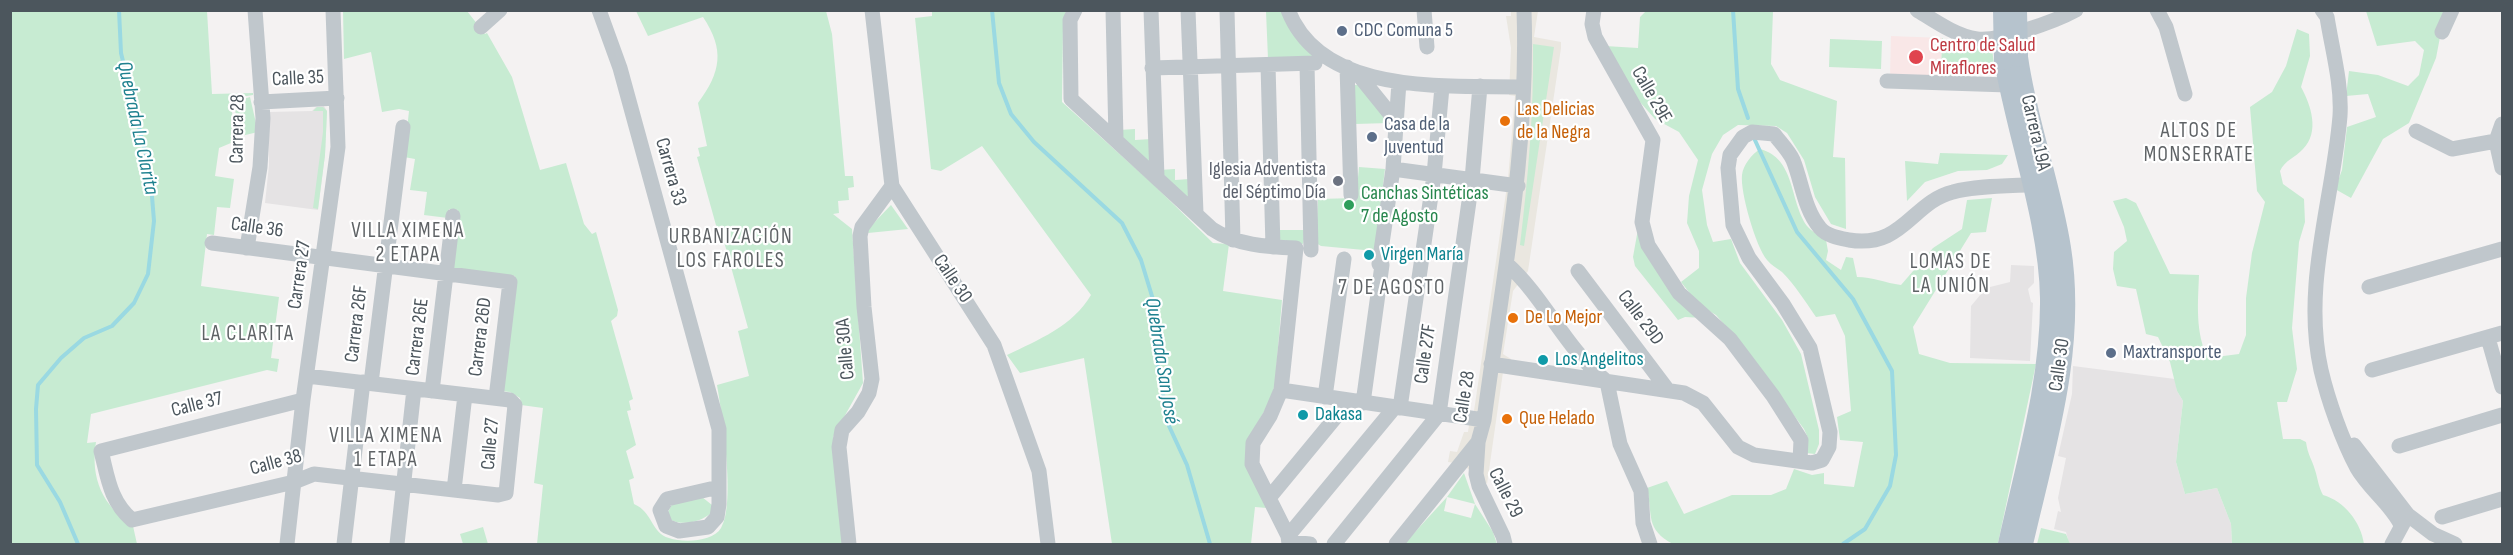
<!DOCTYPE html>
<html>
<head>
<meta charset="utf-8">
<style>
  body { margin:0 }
  #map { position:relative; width:2513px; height:555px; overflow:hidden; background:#f4f2f2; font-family:"Sofia Sans Condensed",sans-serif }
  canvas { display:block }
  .frame { position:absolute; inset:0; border:12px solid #4c565d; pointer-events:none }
</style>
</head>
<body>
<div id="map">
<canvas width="2513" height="555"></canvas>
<div class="frame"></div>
</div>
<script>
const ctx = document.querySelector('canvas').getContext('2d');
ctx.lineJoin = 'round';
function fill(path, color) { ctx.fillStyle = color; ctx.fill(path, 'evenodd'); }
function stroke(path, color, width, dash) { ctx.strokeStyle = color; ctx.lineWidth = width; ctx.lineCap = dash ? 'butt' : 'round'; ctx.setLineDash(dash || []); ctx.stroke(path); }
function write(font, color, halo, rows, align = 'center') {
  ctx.font = font + ' "Sofia Sans Condensed",sans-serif'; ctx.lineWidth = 4.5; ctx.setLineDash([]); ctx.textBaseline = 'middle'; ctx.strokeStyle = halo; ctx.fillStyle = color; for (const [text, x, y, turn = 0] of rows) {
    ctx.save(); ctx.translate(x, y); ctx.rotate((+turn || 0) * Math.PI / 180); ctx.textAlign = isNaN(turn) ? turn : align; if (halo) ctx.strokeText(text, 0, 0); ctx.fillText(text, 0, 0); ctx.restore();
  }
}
const commercial = new Path2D(`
  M1511 11H1538L1534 37 1561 42V48L1528 271 1513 291 1503 354 1511 359 1509 373 1503 372 1487 484 1462 464 1448 462 1450 451 1457 452 1464 432H1468L1471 411H1474L1508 179 1515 96 1509 95 1511 48 1506 16H1511Z`);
const education = new Path2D(`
  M324 106 327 111 325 155 318 210 265 203 269 165 268 112 312 111 316 107Z
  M2011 265 2034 266V283L2028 289 2031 302 2033 303 2030 361 1970 358 1971 306 1986 288 2010 282Z
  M2073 366 2175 379 2177 391 2183 401 2176 462 2185 494 2217 488 2231 524 2232 544H2063L2069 543 2066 532 2054 529 2058 511 2061 512 2058 498 2066 458 2058 456 2072 394Z`);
const medical = new Path2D(`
  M1891 36 1942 38 1941 79 1890 77Z`);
const green = new Path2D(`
  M932 10 1066 11 1063 29 1062 102 1154 185 1213 243 1229 244 1223 291 1282 300 1275 384 1270 401 1253 431 1267 508 1255 507 1251 544H1112L1084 358 1020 373 1007 355C1038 340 1073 326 1091 295L982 146 941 171 931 169 915 18 932 16Z
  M10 11H207L212 94 253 93V95L229 99 238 140 219 148 215 176 234 179 230 208 217 207 214 235 207 234 201 286 279 297 271 358 279 359 277 372 267 370 91 414 87 443 96 442C90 479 103 506 133 526L137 544H11Z
  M343 11H467L485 34 487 33 512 77 540 170 566 163 584 224 592 234 596 232 618 310 617 316 611 321 633 399 629 401 631 410 627 411 636 445 626 451 634 478 629 480 634 504C653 512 651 533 669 538 683 543 713 542 721 528 736 504 722 414 717 385L749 376 738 331 748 328 723 238 719 236 697 157 700 156 698 148 707 146 698 103C721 72 725 50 703 17L648 36 636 11H826L832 34 845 176H853L854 187 848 188 849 200 838 201 839 213 833 214 852 229 863 383 833 437 843 544H537L543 485 534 483 543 408 521 405 520 398 510 392 501 391 515 276 451 269 458 210 449 209 448 218 424 215 427 192 410 190 415 159 404 157 409 111 399 109 382 112 371 52 344 59Z
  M1266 11H1282L1314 53 1313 58 1268 59Z
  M1646 11H1773L1771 64 1780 80 1837 101 1833 157 1845 158 1846 229 1831 224 1815 197 1804 160 1787 133 1776 126 1738 125 1723 135 1712 154 1702 190 1707 225 1713 242 1731 239 1740 263 1782 320 1801 354 1819 430V444L1815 454 1806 453 1808 438 1804 429 1738 340 1716 315 1699 305 1681 282 1699 268V251L1687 223 1689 196 1698 160 1679 132 1655 119 1631 92 1605 46 1638 48 1640 17Z
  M2366 11H2445L2436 58 2409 123 2383 139 2351 198 2335 189 2342 170 2347 127 2376 117 2368 94 2346 96 2349 71 2378 75 2408 86 2419 75 2424 50 2415 41 2377 46Z
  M2297 29 2309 34 2310 56 2301 87C2311 105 2320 132 2303 149 2295 158 2285 160 2280 171L2283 184 2304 199 2305 222 2299 242 2292 328 2297 369 2287 402H2277L2283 439H2300L2306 442C2308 456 2312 459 2315 470 2318 479 2318 486 2323 495 2344 501 2361 522 2364 544H2232L2231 524 2217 488 2185 494 2176 462 2183 401 2177 391 2170 362 2158 337 2146 334 2136 289 2117 286 2113 269 2114 252 2127 241 2124 227 2113 201 2126 198 2136 203 2170 274 2199 275C2198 303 2195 333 2208 358L2239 354 2246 335V298L2252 253 2265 202 2257 191 2250 107 2272 92 2286 66Z
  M1942 38 1952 44 1992 49 1995 71 1965 69 1964 79H1941Z
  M1830 39 1882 41 1881 69 1829 67Z
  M1533 44 1554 47 1524 246 1520 245C1528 178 1534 112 1533 44Z
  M1355 85H1361L1389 123 1355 124Z
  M250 97 258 132 241 136 233 102Z
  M317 107H323L327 111 325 155 318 209 313 208 323 132V111H313Z
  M1135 129V140L1152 139 1150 164 1125 141 1119 130Z
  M1760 149C1796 159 1789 200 1807 226 1811 231 1820 236 1826 240L1828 251 1826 260 1841 270 1846 257 1853 258 1857 277C1873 277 1885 283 1901 285L1933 248 1962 229 1967 200 1992 198 1986 232 1971 233 1913 327 1919 354 1950 363 2036 364 1998 543 1673 544C1645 529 1653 516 1647 488L1667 481 1684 514 1732 495H1771L1786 489 1794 469 1812 475 1824 473V484L1854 487 1863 442 1840 440 1837 417 1851 411 1845 336 1835 314 1816 317C1805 301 1795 285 1782 272 1777 268 1771 265 1767 260 1756 247 1740 192 1742 175 1743 165 1752 154 1760 149Z
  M1940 153 2008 155 2002 164 1987 170 1958 171 1925 182 1907 201 1905 161 1938 164Z
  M1359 167 1385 169 1375 251 1321 246 1316 243 1318 199 1356 198Z
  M1175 169V180L1190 179 1188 199 1159 170Z
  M891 205 908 229 868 233 869 228Z
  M1638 229 1704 318 1685 317 1678 320 1635 266 1633 257Z
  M1276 230H1306L1303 244 1276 239Z
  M1464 473 1475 504 1493 532 1497 544H1404L1447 497ZM1447 497 1475 504 1471 518 1444 511Z
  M702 497 712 505 711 513C701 522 683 526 671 520L668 512 672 504Z
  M483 527 488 544H463L460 534Z
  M2041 528 2066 534 2070 544H2037Z`);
const stream = new Path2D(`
  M992 10 999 83 1011 114 1034 142 1122 223 1141 260 1155 306 1156 357 1169 426 1187 465 1210 544
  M1733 10 1738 89 1748 118
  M1754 138 1797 232 1853 299 1892 371 1896 455 1890 486 1865 529 1843 544
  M78 544 60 502 37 465 36 409 38 385 61 358 84 338 112 326 134 303 148 274 154 221 150 172 121 53 119 10`);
const minor = new Path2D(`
  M599 10 620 68 719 429V504L717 517 708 527 679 531 666 526 660 510 667 499 719 487
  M872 10 892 186 994 345 1039 471 1048 544
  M1075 10 1070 20 1071 99 1212 229C1236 245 1267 247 1296 248L1281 390 1270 416 1253 443 1252 464 1288 536 1289 544
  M1113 10 1116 139
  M1151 10 1157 177
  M1188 10 1196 213
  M1227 10 1233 240
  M1288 10C1322 97 1447 85 1523 87
  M1424 10 1427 47
  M1594 10 1592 24 1595 37 1653 140 1642 222 1648 245 1679 293 1730 339 1773 396 1801 440 1800 461
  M1917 10C1935 21 1956 36 1977 39 1998 42 2056 21 2076 10
  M2157 10 2166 27 2185 94
  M2322 10 2327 17C2332 49 2342 84 2340 116 2333 201 2302 285 2321 370 2328 400 2342 440 2357 468 2369 489 2391 504 2401 525
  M481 27 500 10
  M2442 32 2452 10
  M1307 64 1311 250
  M1268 65 1273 247
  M1347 67 1351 195
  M1152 68 1315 63
  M1357 73 1395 120
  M1887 81 2008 85
  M261 102 337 98
  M2502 124 2496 141 2502 168
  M2416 131 2452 149 2496 141
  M1393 169 1518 186
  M212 243 510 282 496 398
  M247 248 260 167 263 118 255 10
  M1379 264 1393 169 1399 82
  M1507 264C1545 298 1565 348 1605 380
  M1578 271 1667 389
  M2369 287 2502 249
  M2488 338 2502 387
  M1491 364 1684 393 1703 403 1738 447 1754 455 1812 463 1822 460 1829 447 1830 432 1810 348 1783 304 1749 258 1733 225 1728 168 1730 155 1743 137 1752 132 1774 134C1780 142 1789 151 1793 160 1802 182 1804 209 1820 228 1827 236 1839 238 1849 240 1903 249 1912 202 1953 192 1978 185 2017 186 2044 184
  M2372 370 2502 333
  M1607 382 1620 444 1641 491 1643 523 1650 544
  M371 383 403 127
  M1281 390 1484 420
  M432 391 453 216
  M1325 397 1344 259
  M303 400 101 451C108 478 110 501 132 520L294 482 314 474 498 495 506 493 515 405 510 400 307 376
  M1363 403 1382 265
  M1400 408 1434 175 1442 87
  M1478 443 1476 474 1479 486 1503 536 1505 544
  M2354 445 2408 515 2433 534 2455 544
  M2399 446 2502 415
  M454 490 465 395
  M1269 498 1349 401
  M2442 517 2502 499
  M1288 536 1395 407
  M1290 542 1310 544
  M287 544 303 400 338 147 333 10
  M344 544 363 382
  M397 544 414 389
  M849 544 839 447 842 430 858 412 869 393 872 379 864 307 860 236 862 227 892 186
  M1334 544 1439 414 1472 180 1480 86
  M1396 544 1478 442 1484 420C1502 283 1529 149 1524 10
  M2392 544 2406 518`);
const major = new Path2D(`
  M2018 57C2027 122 2051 184 2061 248 2077 348 2045 448 2023 544
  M2004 60C2017 136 2049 222 2050 298 2051 381 2026 463 2008 544`);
const majorBridge = new Path2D(`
  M2003 10 2004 60
  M2017 10 2018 57`);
const markers = [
  [1342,31,6,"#5c6f8a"],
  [1916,57,8,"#e0444e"],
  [1505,121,6,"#e8710a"],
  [1372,137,6,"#5c6f8a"],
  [1338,181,6,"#6b7280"],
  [1349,205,6,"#2e9e5b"],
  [1369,255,6,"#0f9aa8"],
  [1513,318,6,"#e8710a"],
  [2111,353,6,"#5c6f8a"],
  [1543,360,6,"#0f9aa8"],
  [1303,415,6,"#0f9aa8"],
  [1507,419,6,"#e8710a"]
];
const serviceNames = [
  ["CDC Comuna 5",1354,31],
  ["Casa de la",1384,125],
  ["Juventud",1384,148],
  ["Maxtransporte",2123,353]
];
const healthNames = [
  ["Centro de Salud",1930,46],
  ["Miraflores",1930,69]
];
const streetNames = [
  ["Calle 35",298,79,-3],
  ["Calle 29E",1651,95,60],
  ["Carrera 28",238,129,-89],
  ["Carrera 19A",2035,133,77],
  ["Carrera 33",670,172,74],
  ["Calle 36",257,228,8],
  ["Carrera 27",300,275,-82],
  ["Calle 30",952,279,56],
  ["Calle 29D",1640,318,53],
  ["Carrera 26F",357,324,-83],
  ["Carrera 26E",418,337,-83],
  ["Carrera 26D",481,337,-83],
  ["Calle 30A",846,349,-95],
  ["Calle 27F",1426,354,-82],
  ["Calle 30",2060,365,-82],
  ["Calle 28",1465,397,-81],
  ["Calle 37",197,405,-14],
  ["Calle 27",491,444,-85],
  ["Calle 38",276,463,-15],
  ["Calle 29",1505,493,63]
];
const foodNames = [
  ["Las Delicias",1517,110],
  ["de la Negra",1517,133],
  ["De Lo Mejor",1525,318],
  ["Que Helado",1519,419]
];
const worshipNames = [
  ["Iglesia Adventista",1326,170],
  ["del Séptimo Día",1326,193]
];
const leisureNames = [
  ["Canchas Sintéticas",1361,194],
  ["7 de Agosto",1361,217]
];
const cultureNames = [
  ["Virgen María",1381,255],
  ["Los Angelitos",1555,360],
  ["Dakasa",1315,415]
];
const waterNames = [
  ["Quebrada La Clarita",137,128,78],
  ["Quebrada San José",1161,361,81]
];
const neighbourhoodNames = [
  ["ALTOS DE",2199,132],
  ["MONSERRATE",2199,156],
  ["VILLA XIMENA",408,232],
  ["2 ETAPA",408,256],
  ["URBANIZACIÓN",731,238],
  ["LOS FAROLES",731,262],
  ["LOMAS DE",1951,263],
  ["LA UNIÓN",1951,287],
  ["7 DE AGOSTO",1392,289],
  ["LA CLARITA",248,335],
  ["VILLA XIMENA",386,437],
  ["1 ETAPA",386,461]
];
fill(commercial, '#eae7e0');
fill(education, '#e5e3e4');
fill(medical, '#f9e7e7');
fill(green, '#c7ebd2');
stroke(stream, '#9ad9e2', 4);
stroke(minor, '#c0c7cc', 15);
stroke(major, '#b6c3cd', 20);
stroke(majorBridge, '#b6c3cd', 20);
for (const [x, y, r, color] of markers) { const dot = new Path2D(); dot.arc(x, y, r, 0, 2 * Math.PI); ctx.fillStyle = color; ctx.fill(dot); stroke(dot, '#fff', 2); }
write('20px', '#4e5e75', '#fff', serviceNames, 'left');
write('20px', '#be3a42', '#fff', healthNames, 'left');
write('20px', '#4c565d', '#fff', streetNames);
write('20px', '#c56008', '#fff', foodNames, 'left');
write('20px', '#5b616d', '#fff', worshipNames, 'right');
write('20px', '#27864d', '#fff', leisureNames, 'left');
write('20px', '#0d838f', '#fff', cultureNames, 'left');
write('italic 21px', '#1e818f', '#fff', waterNames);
ctx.letterSpacing = '1.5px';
write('21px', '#5f6366', '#fff', neighbourhoodNames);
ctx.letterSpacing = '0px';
</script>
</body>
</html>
